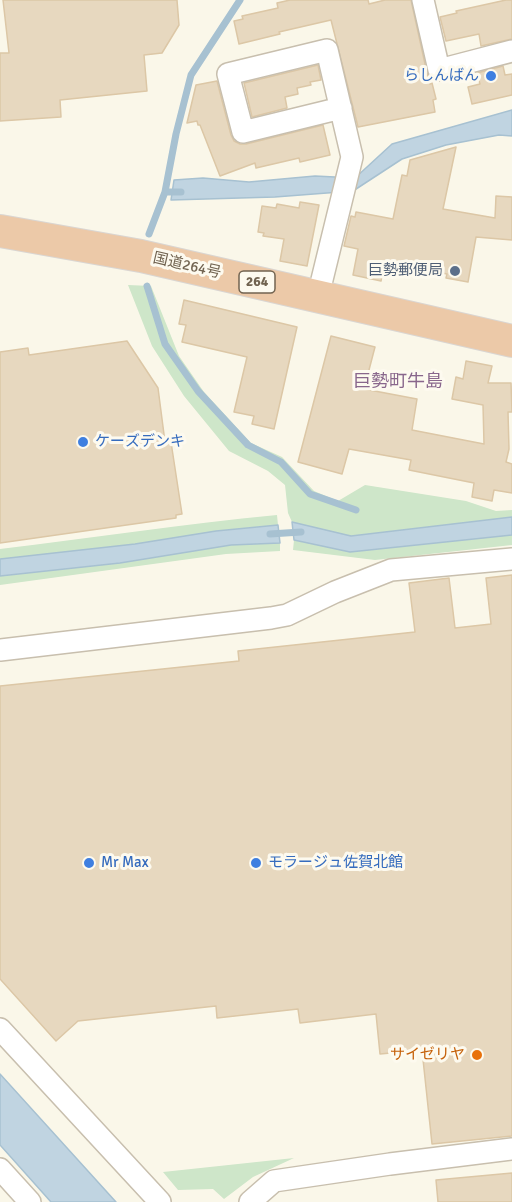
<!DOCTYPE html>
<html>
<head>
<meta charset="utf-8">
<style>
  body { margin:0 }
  canvas { display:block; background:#faf7e9 }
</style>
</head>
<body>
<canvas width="512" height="1202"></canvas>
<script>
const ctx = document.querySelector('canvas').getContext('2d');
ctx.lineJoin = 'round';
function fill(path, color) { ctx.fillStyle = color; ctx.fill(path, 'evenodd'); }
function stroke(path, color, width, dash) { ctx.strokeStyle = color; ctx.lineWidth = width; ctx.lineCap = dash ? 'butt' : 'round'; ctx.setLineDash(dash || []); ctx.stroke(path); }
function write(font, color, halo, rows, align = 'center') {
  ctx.font = font + ' Signika,"Noto Sans JP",sans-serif'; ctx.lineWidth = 6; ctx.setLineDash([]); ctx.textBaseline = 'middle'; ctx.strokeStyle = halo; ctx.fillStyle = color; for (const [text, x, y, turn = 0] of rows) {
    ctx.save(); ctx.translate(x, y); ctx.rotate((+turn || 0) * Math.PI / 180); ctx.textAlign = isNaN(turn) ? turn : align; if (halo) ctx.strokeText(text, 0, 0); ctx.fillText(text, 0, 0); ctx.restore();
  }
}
const green = new Path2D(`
  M128 285 151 286 179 356 204 392 251 443 282 457 314 491 338 501 365 485 466 501 496 511 512 510V517L351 536 292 522 288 513 285 485 268 471 229 451 184 396 152 346Z
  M277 515 278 525 216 531 135 544 0 559V549C92 538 184 524 277 515Z
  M512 535V545L375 560 293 550 294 540 350 552Z
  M280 543V551L226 554 0 585V576L120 563 231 545Z
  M294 1158 253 1177 224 1199 213 1189 178 1190 163 1172Z`);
const water = new Path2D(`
  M512 110V136L499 135 446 145 402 159 353 191 275 197 171 200 174 180 203 178 249 182 315 176 355 178 392 144Z
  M512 517V535L350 552 294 540 292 522 351 536Z
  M278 525 280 543 231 545 120 563 0 576V559L135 544 216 531Z
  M0 1074 116 1202H51L0 1145Z`);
const stream = new Path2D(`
  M165 192H181
  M149 234 165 192 176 134 191 75 240 0
  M147 286 165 344 198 391 248 445 281 462 310 494 356 510
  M270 534 301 532`);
const building = new Path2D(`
  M3 0H177L179 25 162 53 144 55 147 91 60 100 61 117 0 121V53H9Z
  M290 0H368L369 4 385 0H411L427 73 430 84 432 83 436 99 433 100 435 112 358 127 331 20 279 32 280 34 239 44 234 21 243 19 242 16 278 8 277 3Z
  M506 0H512V39L481 46 479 34 446 41 440 17 457 13 456 11Z
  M318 65 321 80 310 82 311 85 297 88 298 94 285 97 287 108 252 117 244 83Z
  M503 66 505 75 512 74V95L472 104 468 87 480 84 477 73Z
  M217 81 231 135 234 141 240 144H246L323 125 330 155 300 162 299 158 256 168 255 163 220 176 200 125H198L197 121 187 123 196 85Z
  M456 147 443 209 495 218 496 196 512 197V240L476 237 468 282 446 278 447 274 432 271V268L385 260 381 281 353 275 358 249 344 246 351 216 355 217 356 212 393 219 402 175 407 176 410 160Z
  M300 202 319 205 307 266 280 261 284 239 263 236 264 233 258 232 262 206 276 208 277 204 299 208Z
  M184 300 297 327 274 429 252 424 254 416 234 412 247 357 182 342 186 325 179 324Z
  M331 336 375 347 364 389 417 399 412 430 484 444 483 405 452 399 456 377 463 379 466 361 492 366 488 383H511L512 412H508L509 449 506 462 512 464V493L494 490 492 501 472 497 474 483 409 470 411 460 349 449 342 474 298 462Z
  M127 341 158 388 165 442H171L182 514 176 515V518L0 543V352L28 348 29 355Z
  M512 575V1136L432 1144 422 1050 380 1054 376 1014 300 1023 298 1009 217 1018 216 1006 78 1021 56 1041 0 979V686L239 661 238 651 415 632 409 583 449 578 455 628 491 624 486 578Z
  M512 1173V1202H438L436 1180Z`);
const minor = new Path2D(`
  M423 0 439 70 512 51
  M318 296 352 157 327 50 228 74 243 132 341 108
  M0 650 271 618 287 615 335 592 391 570 512 559
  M0 1029 160 1202
  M0 1169 30 1202
  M250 1202 274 1181 390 1164 512 1149`);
const highway = new Path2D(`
  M0 231 141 256 512 341`);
const markers = [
  [491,76,6,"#3f7fe0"],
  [455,271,6,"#5c6f8a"],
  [83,442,6,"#3f7fe0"],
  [89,863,6,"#3f7fe0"],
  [256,863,6,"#3f7fe0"],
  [477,1055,6,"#e8710a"]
];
const shields = [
  [257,282,36]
];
const shieldNames = [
  ["264",257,282]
];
const shopNames = [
  ["らしんばん",479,76,"right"],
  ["ケーズデンキ",95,442],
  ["Mr Max",101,863],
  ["モラージュ佐賀北館",268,863]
];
const streetNames = [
  ["国道264号",187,266,13]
];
const serviceNames = [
  ["巨勢郵便局",443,271]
];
const foodNames = [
  ["サイゼリヤ",465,1055]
];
const quarterNames = [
  ["巨勢町牛島",398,382]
];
fill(green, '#cee6c9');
fill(water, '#c0d4e1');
stroke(water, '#a7c1d1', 1.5);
stroke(stream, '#a7c1d1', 7);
fill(building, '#e7d8bf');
stroke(building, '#dcc7a6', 1.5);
stroke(minor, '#c8bfae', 24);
stroke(highway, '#dad6d2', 34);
stroke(minor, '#fff', 21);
stroke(highway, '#ecc9a8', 32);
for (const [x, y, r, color] of markers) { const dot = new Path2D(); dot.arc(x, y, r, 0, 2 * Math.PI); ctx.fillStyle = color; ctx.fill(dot); stroke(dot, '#fdfaef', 2); }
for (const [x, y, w] of shields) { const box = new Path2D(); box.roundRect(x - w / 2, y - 11, w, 22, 4.5); ctx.fillStyle = '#fdfaef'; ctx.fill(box); stroke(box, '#716350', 1.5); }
write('bold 14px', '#716350', null, shieldNames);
write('15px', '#366cbe', '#fdfaef', shopNames, 'left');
write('15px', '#716350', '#fdfaef', streetNames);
write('15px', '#4e5e75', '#fdfaef', serviceNames, 'right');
write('15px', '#c56008', '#fdfaef', foodNames, 'right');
write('18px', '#89678c', '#fdfaef', quarterNames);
</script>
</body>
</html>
